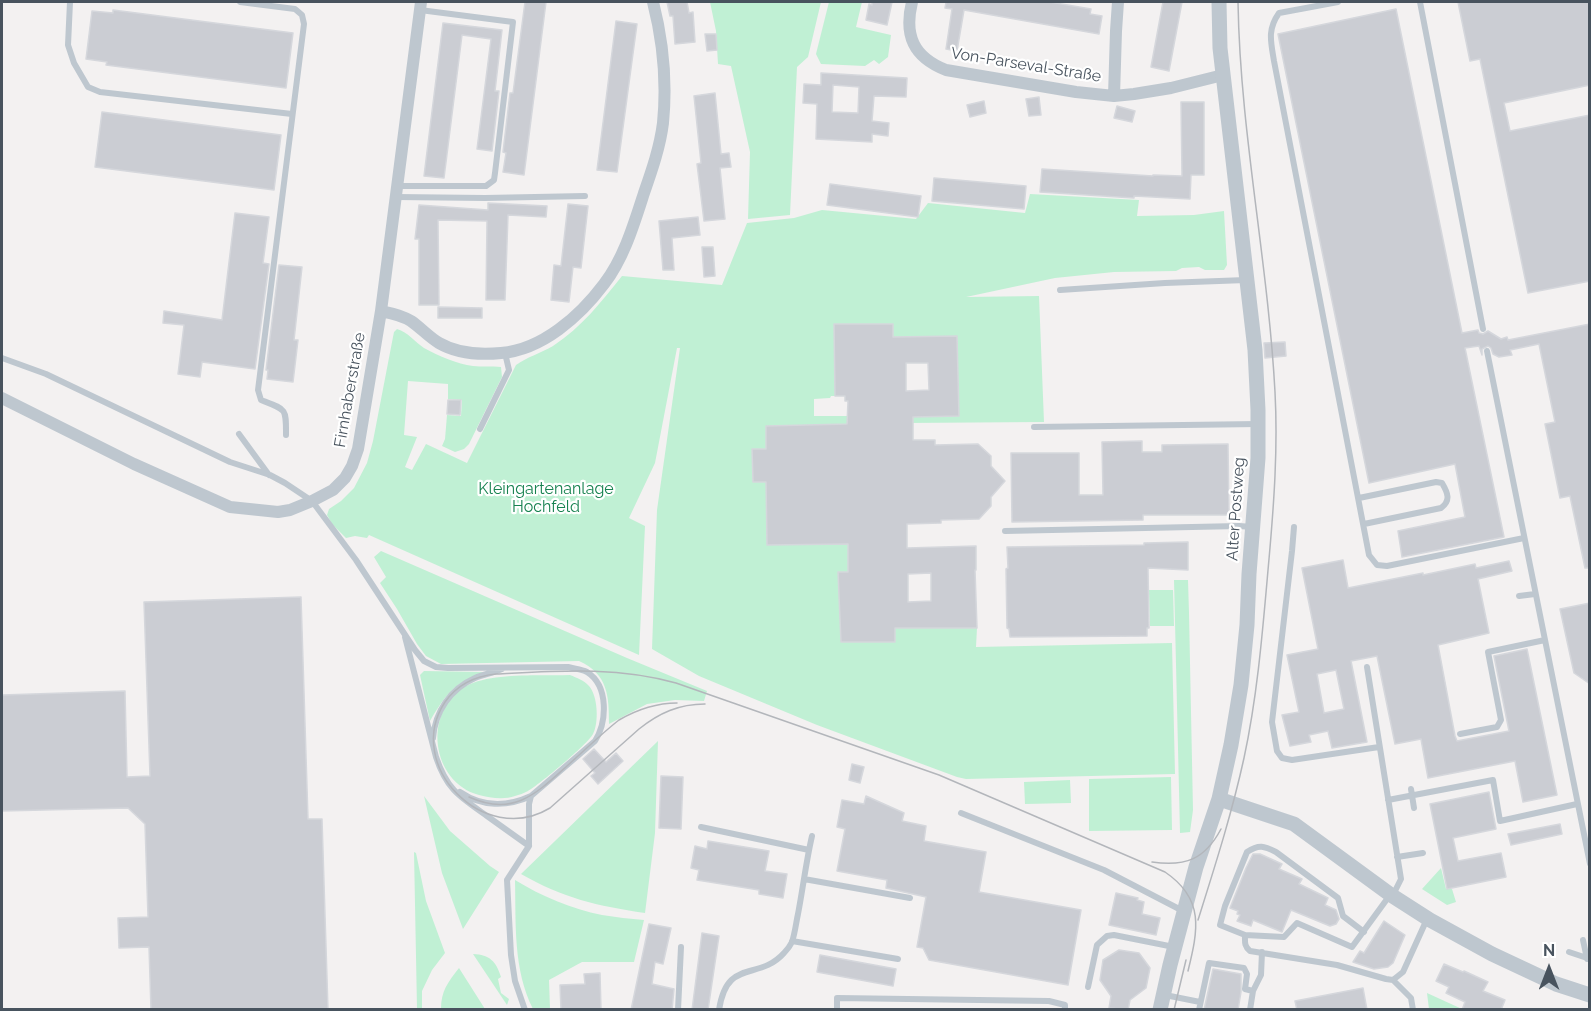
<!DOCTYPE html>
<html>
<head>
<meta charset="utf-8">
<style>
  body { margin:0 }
  #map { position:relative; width:1591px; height:1011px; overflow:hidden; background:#f3f1f1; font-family:Raleway,sans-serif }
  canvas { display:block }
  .frame { position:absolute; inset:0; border:3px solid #48535e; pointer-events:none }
  .north { position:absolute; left:1519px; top:939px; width:60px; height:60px; -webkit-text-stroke:4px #fff; paint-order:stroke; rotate:0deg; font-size:16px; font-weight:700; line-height:24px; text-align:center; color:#48535e }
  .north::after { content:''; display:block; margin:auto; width:21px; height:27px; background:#48535e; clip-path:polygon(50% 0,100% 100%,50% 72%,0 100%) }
</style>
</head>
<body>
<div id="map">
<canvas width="1591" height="1011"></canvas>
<div class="frame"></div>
<div class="north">N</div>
</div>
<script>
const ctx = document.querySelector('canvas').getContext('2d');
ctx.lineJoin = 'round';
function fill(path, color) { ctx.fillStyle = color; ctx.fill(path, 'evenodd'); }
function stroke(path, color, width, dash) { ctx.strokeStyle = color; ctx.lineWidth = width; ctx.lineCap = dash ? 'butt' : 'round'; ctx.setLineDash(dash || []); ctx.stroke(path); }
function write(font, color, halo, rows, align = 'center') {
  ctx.font = font + ' Raleway,sans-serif'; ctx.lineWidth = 4.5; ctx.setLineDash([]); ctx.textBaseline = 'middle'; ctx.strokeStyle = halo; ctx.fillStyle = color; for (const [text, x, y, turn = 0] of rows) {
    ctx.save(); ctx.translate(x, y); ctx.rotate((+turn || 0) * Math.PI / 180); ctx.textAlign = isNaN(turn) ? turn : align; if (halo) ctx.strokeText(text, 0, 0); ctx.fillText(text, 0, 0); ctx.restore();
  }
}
const green = new Path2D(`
  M710 2H821L808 57 797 67 790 215 748 219 750 152 731 66 718 64 716 31Z
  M829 2H862L856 27 891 35 888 57 879 64 874 60 865 66 821 64 816 54Z
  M1030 194 1139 200 1137 216 1194 215 1224 211 1227 265 1224 270H1205L1199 267 1182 268 1176 271 1114 272 1055 278 966 297 1039 296 1044 422 905 423V417L959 416 957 336 893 337V324H834L836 396H831L830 398 814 399V416H847V424L766 426V449L752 450 753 482H766L767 545 848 544V572L838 573 841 642H894L895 628H977L976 647 1172 643 1175 774 966 779 957 777 817 725 699 676 652 649 657 510 680 348H677L655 463 629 518 645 526 639 655 369 535 367 538 355 536 346 538 332 524 327 515 329 509 341 501 354 488 367 463 373 441 393 337 394 332 397 329C408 332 415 342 424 348 439 356 457 364 473 366 482 367 492 366 501 367L502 377 469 444 464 449 455 452 442 446 445 439 447 415 461 416 462 400 448 399V384L408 381 404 435 417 437 405 467 412 470 426 444 467 463 516 365C527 357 541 353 553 346 582 327 601 302 622 276L722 285 747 223 794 218 822 210 916 219 928 203 1025 213Z
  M381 551 627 658 707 691 704 701 675 700 647 704 609 724C609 696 608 674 579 661L441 664 426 656 417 644 397 609 380 583 386 577 374 557Z
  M1174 580H1188L1189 613 1193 810 1190 832 1180 833Z
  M1149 590H1173L1174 626H1150Z
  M424 671 484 672C454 683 446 694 430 721L420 675Z
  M570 675C577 678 584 680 589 686 598 696 599 723 593 734 588 744 539 785 528 791 524 793 519 795 515 796 504 800 490 798 479 795 431 782 422 711 466 686 492 672 540 676 570 675Z
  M658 741 655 833 645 913C597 906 563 898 521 874Z
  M1171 777 1172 830 1089 831V779Z
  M1070 780 1071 803 1025 804 1024 782Z
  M424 796 450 831 490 866 499 872 463 929 442 873Z
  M414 852 416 853 426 901 445 953 432 970 422 991V1009H417Z
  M1441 868 1446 889H1452L1456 902 1447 905 1422 889Z
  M515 880C541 896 572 909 602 915 616 917 630 919 644 920L634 962H582L549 980 550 1009H533C513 969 516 924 515 880Z
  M473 954C490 955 496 961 501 977L498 979 501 993 509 999 507 1005Z
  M459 968 485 1009H441C441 991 448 982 459 968Z
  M1427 993 1462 1009H1464H1429Z`);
const building = new Path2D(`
  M525 2H546L524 175 503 172 506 153 503 152 510 93H513Z
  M667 2H687L689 13 693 12 695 42 675 44 673 16H670Z
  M872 2H892L887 25 866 20 869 4 872 5Z
  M946 2H1050L1091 9 1090 14 1102 16 1099 34 964 10 957 51 946 49 952 9 945 8Z
  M1163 2H1182L1169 71 1151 67Z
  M1458 2H1590V85L1504 103 1510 131 1590 115V281L1528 293 1480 59 1470 61Z
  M1396 9 1462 333 1478 330 1479 333 1483 334 1488 331 1501 339 1507 337 1508 340 1590 324V568H1585L1570 496 1560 498 1545 424 1555 422 1539 344 1510 350 1512 355 1499 357 1493 354 1491 348 1488 346 1482 349V355L1479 346 1465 348 1504 537 1402 557 1398 531 1465 517 1455 464 1369 483 1278 34Z
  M113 10 293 33 286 88 106 65 107 62 86 59 92 11 113 13Z
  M616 21 637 24 617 172 597 170Z
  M443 23 502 30 495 91H499L492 151 477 149 491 39 462 35 444 178 424 176Z
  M705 34H716L717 50 707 51Z
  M821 73 907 78 906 97 874 96 872 121 889 123 888 136 872 134V142L816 139 817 104 803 103 804 84 821 85ZM833 85 859 87 858 113 832 112Z
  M715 93 721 154 729 153 731 167 720 168 725 219 704 221 697 164 701 163 694 96Z
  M1039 97 1041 115 1029 116 1026 99Z
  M984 101 986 113 970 117 967 105Z
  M1181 102H1204V175H1191L1190 199 1134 196V198L1040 192 1042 169 1153 176V175L1182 176Z
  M1117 106 1135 111 1132 122 1114 118Z
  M102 112 281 135 274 190 95 167Z
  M934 178 1026 186 1024 209 932 201Z
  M830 184 921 196 918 217 827 205Z
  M488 203 547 206 546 217 508 215 505 300H486L487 221 438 220 439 305H419V239H415L419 205 488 210Z
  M568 204 588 206 581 268 573 267 569 302 551 300 554 265 561 266Z
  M235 213 269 217 263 263 269 264 255 369 202 362 200 377 178 374 184 325 163 323 164 311 222 320Z
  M698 217 700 235 672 238 674 270H663L659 221Z
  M702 247H713L715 276 704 277Z
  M279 265 302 267 294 340H298L293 382 267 379 268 370H266Z
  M438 307 482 308V318H438Z
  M834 324H893V337L957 336 959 416 913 417V440H935V445L978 444 991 456V466L1005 481 991 497V506L979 519 941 520V523L907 524V548L976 546V570H975L977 628H895V642H841L838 572H848V544L767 545 766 482H753L752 449H766V426L847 424 848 401H845V396H835ZM906 363H928L929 390 906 391ZM931 573V601L908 602V574Z
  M1285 342 1286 356 1265 358 1264 343Z
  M448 400H461L460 415 447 414Z
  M1142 441V452H1162V445L1228 444 1229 515H1143V520L1012 522 1011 453H1079V495H1103L1102 442Z
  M1188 542V570L1148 568 1149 628H1147V636L1010 637 1009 629 1007 628 1006 569 1008 568 1007 547 1144 545V543Z
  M1343 560 1348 588 1423 573V575L1475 564 1476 568 1509 561 1512 571 1478 579 1489 633 1438 645 1455 736 1457 741 1509 731 1494 656 1527 649 1557 795 1523 802 1515 761 1428 778 1421 739 1395 744 1377 656 1351 661 1367 742 1332 748 1328 731 1309 735 1311 742 1290 746 1282 715 1299 712 1287 655 1318 649 1302 568ZM1336 670 1344 709 1324 713 1317 674Z
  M301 597 308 819H322L328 1010H151L149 947 119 948 118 918 148 917 145 824 128 808 2 811V695L125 691 127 777 150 776 144 602Z
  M1590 603V684L1574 673 1560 609Z
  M594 749 606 762 616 753 623 761 598 784 591 776 595 773 583 759Z
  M852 764 864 767 860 783 849 780Z
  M661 776 683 777 681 829 659 828Z
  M1489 792 1496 829 1453 838 1458 861 1501 853 1506 877 1447 889 1430 804Z
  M866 796 904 813 902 821 926 826 924 841 986 852 979 892 1081 910 1068 985 929 960 923 948 917 947 926 897 886 888 887 880 837 871 845 829 837 827 842 800 864 804Z
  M1560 824 1562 834 1511 845 1508 834Z
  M708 841 769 851 765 871 787 874 783 898 759 894V890L697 880 699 870 691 868 695 846 707 849Z
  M1253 854H1260L1282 864 1279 869 1302 879 1299 884 1328 898 1325 905 1336 910 1339 919 1336 924 1330 926 1291 910 1282 932 1253 920 1251 926 1237 921 1240 915 1237 914 1238 911 1230 908 1246 868Z
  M1116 893 1138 898 1137 900 1144 902 1142 914 1160 918 1156 935 1109 925Z
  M1384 921 1405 935 1393 963 1388 967 1374 969 1353 962 1360 951 1364 953Z
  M649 924 671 928 663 964 655 962 652 984 674 989 672 1010H631Z
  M702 933 719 936 708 1010H692Z
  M1119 950 1139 953 1150 968 1146 988 1130 1000 1128 1010 1109 1008 1111 996 1100 980 1103 960Z
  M820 955 896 969 893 986 817 972Z
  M1444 964 1463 972 1464 971 1488 982 1483 991 1505 1000 1501 1010H1462L1465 1002 1446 993 1449 987 1436 981Z
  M1213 969 1241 974V992L1238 1010H1204Z
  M600 973 601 1010H561L560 985 585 984 584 974Z
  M1363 988 1367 1010H1297L1295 1001Z`);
const service = new Path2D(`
  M70 2 68 45 74 63 88 87 100 92 292 114
  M240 2 295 9 302 15 304 24 258 390 261 400C287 410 286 408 286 435
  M1338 2 1279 13C1267 30 1271 42 1274 61L1369 555 1377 565 1387 566 1524 538
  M1420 2 1483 329
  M397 186H486L494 180 495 173 513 22 420 10
  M396 197 485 198 585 196
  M1060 290 1165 283 1246 280
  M1487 351 1590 864
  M2 358 46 374 230 462 270 475 285 483 312 501 356 560 415 650 424 661 436 667 448 668 568 667C575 669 581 669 587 672 609 686 607 722 595 741L531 796 529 804V846L507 880 511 955 515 981 525 1010
  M1034 427 1258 424
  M480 429 509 370 505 353
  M239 434 269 475
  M1359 498 1436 482 1442 483C1448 493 1451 501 1441 508L1364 524
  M1294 527 1292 551 1272 722 1277 751 1282 758 1292 760 1379 747
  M1005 531 1239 526 1253 527
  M1519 596 1535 594
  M405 637 436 757C447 790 460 797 487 816 501 826 515 836 529 846
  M1367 667 1401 879 1393 895
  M1460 734 1497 727 1501 720 1488 652 1545 640
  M433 738C435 712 450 689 475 678 484 674 493 673 502 669
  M1411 789 1414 808
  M460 792C482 807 507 807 531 796
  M1388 800 1493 780 1500 821 1577 804
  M961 813 1104 870 1183 911
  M701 827 809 850
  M1397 857 1423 853
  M804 879 910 898
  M1364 932 1343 916 1338 898 1276 852C1264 846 1259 844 1247 852L1225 906 1220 925 1245 935 1284 937 1297 923 1352 947 1390 895
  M1245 935C1245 942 1244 946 1250 951L1337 965 1386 979 1393 980 1403 972 1427 919
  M1583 940 1587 959
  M792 941 898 959
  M1569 952 1590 959
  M1393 980 1411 998 1413 1010
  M1088 987 1097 945 1107 936 1114 935 1174 947
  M1165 995 1200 1002
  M678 1010 681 947
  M719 1010C727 957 758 982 784 953 787 950 790 946 792 942 795 933 796 923 798 914 803 888 806 862 812 836
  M837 1010V998L1049 1001 1065 1005V1010
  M1199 1010 1209 963 1244 968 1247 974 1245 989 1253 991
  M1250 1010 1253 991 1261 975 1262 952`);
const minor = new Path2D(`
  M912 2C904 35 913 57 946 70L1076 92 1114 96 1134 94 1171 88 1223 75
  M1114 96 1116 31 1118 2
  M381 311C391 313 402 315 411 321 421 328 429 337 439 343 458 354 481 355 501 353 542 350 580 316 604 284 624 258 634 224 644 193 652 170 660 147 663 123 667 82 663 41 653 2
  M2 398 134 464 230 507 278 512 290 510 312 501 333 490 345 478 352 466 358 449 381 311 421 2`);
const tertiary = new Path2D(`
  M1219 799 1294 824 1391 895 1430 920 1492 954 1556 984 1590 995
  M1160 1010 1170 965 1196 867 1219 799 1231 745 1241 685 1247 625 1249 574 1258 458V410L1255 350 1220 48 1219 2`);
const tram = new Path2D(`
  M705 704C679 704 659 713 639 729L550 808C484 848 403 765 445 702 457 685 475 676 496 674 557 671 616 666 676 683L939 775 1165 872C1205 899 1198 930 1188 971
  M469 797C513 817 536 794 567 766 584 751 601 734 619 720 638 709 656 703 677 703
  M1152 862C1186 867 1205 859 1221 829
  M1198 920C1215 866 1232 813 1244 758 1258 693 1263 626 1269 559 1274 503 1278 448 1275 392 1268 261 1240 132 1238 2
  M1174 1010 1186 960`);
const streetNames = [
  ["Von-Parseval-Straße",1026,65,9],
  ["Firnhaberstraße",350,390,-80],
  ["Alter Postweg",1236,509,-86]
];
const parkNames = [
  ["Kleingartenanlage",546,489],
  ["Hochfeld",546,507]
];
fill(green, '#c0f0d4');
fill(building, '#cbcdd3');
stroke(building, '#d5d7dc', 1.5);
stroke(service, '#bec7cf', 6);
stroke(minor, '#bec7cf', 12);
stroke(tertiary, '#bec7cf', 15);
stroke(tram, '#b3b6bb', 1.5);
write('16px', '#48535e', '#fff', streetNames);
write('16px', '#178250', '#fff', parkNames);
</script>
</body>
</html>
